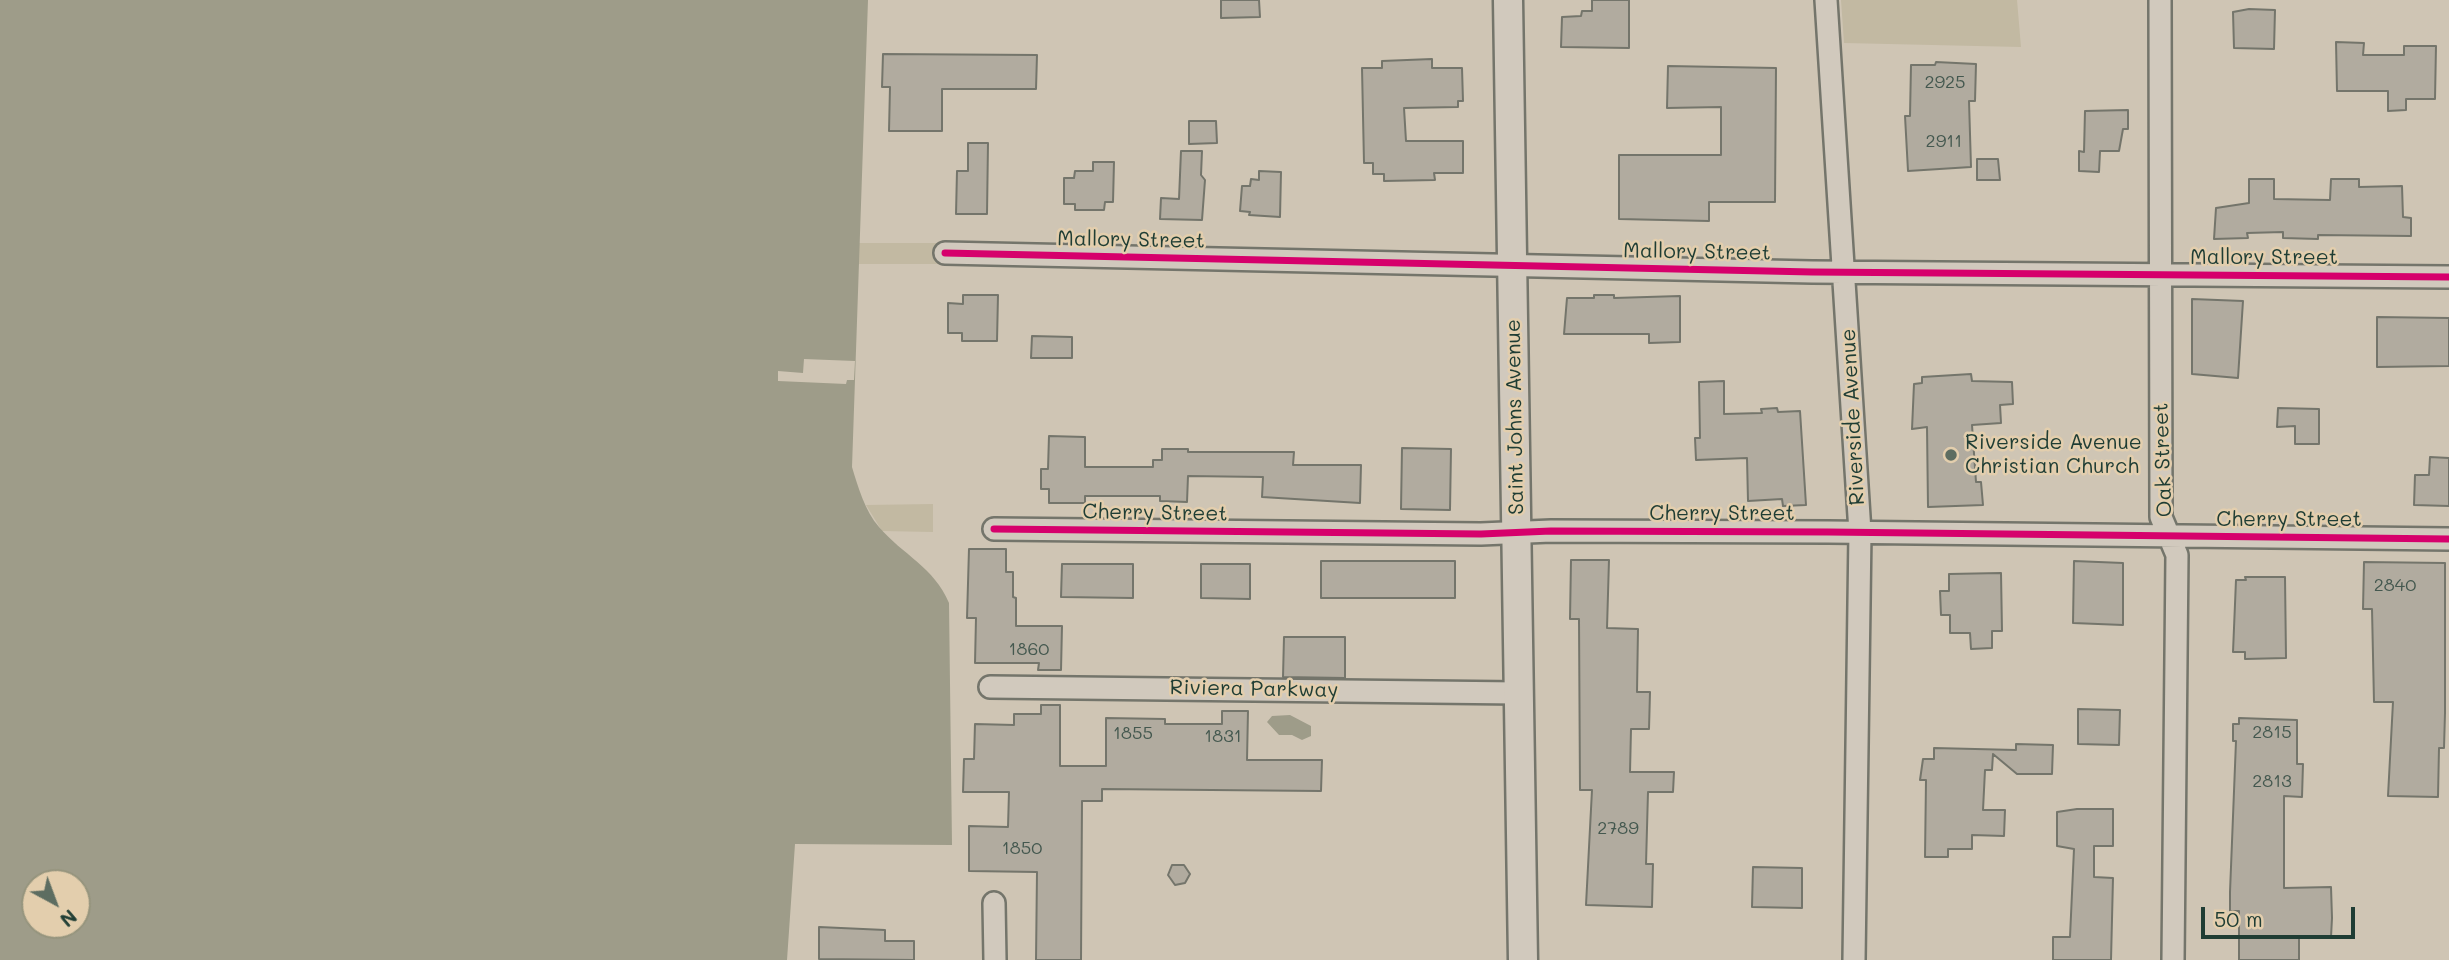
<!DOCTYPE html>
<html>
<head>
<meta charset="utf-8">
<style>
  body { margin:0 }
  #map { position:relative; width:2449px; height:960px; overflow:hidden; background:#cfc5b4; font-family:Mali,sans-serif }
  canvas { display:block }
  .north { position:absolute; left:21px; top:869px; width:70px; height:70px; box-sizing:border-box; background:#e3cead; border:2px solid #95947d; border-radius:50%; rotate:139deg; font-size:19px; font-weight:700; line-height:28px; text-align:center; color:#1f3d34 }
  .north::after { content:''; display:block; margin:auto; width:24px; height:32px; background:#5d6d61; clip-path:polygon(50% 0,100% 100%,50% 72%,0 100%) }
  .scale { position:absolute; left:2201px; top:907px; width:154px; height:32px; box-sizing:border-box; border:4px solid #1f3d34; border-top:0; padding-left:9px; font-size:21px; line-height:24px; white-space:nowrap; color:#1f3d34; -webkit-text-stroke:5px #e3cead; paint-order:stroke }
</style>
</head>
<body>
<div id="map">
<canvas width="2449" height="960"></canvas>
<div class="north">N</div>
<div class="scale">50 m</div>
</div>
<script>
const ctx = document.querySelector('canvas').getContext('2d');
ctx.lineJoin = 'round';
function fill(path, color) { ctx.fillStyle = color; ctx.fill(path, 'evenodd'); }
function stroke(path, color, width, dash) { ctx.strokeStyle = color; ctx.lineWidth = width; ctx.lineCap = dash ? 'butt' : 'round'; ctx.setLineDash(dash || []); ctx.stroke(path); }
function write(font, color, halo, rows, align = 'center') {
  ctx.font = font + ' Mali,sans-serif'; ctx.lineWidth = 5; ctx.setLineDash([]); ctx.textBaseline = 'middle'; ctx.strokeStyle = halo; ctx.fillStyle = color; for (const [text, x, y, turn = 0] of rows) {
    ctx.save(); ctx.translate(x, y); ctx.rotate((+turn || 0) * Math.PI / 180); ctx.textAlign = isNaN(turn) ? turn : align; if (halo) ctx.strokeText(text, 0, 0); ctx.fillText(text, 0, 0); ctx.restore();
  }
}
const green = new Path2D(`
  M1841 0H2017L2021 47 1844 43Z
  M859 243H940V264H858Z
  M933 504V532L882 531 866 505Z`);
const water = new Path2D(`
  M0 0H868L852 467C858 487 865 511 879 527 903 555 934 567 949 603L952 845 795 844 787 960H0ZM35 883H77V925H35Z
  M1290 715 1311 726V736L1302 740 1292 735H1279L1267 722 1272 716Z`);
const pier = new Path2D(`
  M804 359 855 361 854 380H847L846 384 778 381V371L803 373Z`);
const building = new Path2D(`
  M1221 0H1259L1260 17 1221 18Z
  M1592 0H1629V48L1561 47 1562 17 1581 16 1582 11H1592Z
  M2249 9 2275 10 2274 49 2234 48 2233 12Z
  M2336 42 2364 43 2363 55H2404V46H2436L2435 99H2406V110L2388 111V91H2337Z
  M883 54 1037 55 1036 89H942V131H889L890 87H882Z
  M1432 59V68H1462L1463 101H1458V107L1404 108 1406 141H1463V173H1434L1435 180 1384 181V174H1373V163H1364L1362 68H1382V61Z
  M1936 62 1976 64 1975 101H1969L1971 167 1908 171 1905 116H1910L1911 65H1935Z
  M1668 66 1776 68 1775 202H1709V221L1619 219V155H1721V107L1667 108Z
  M2128 110V129H2123L2119 151H2100L2099 172 2079 171V151L2084 152 2085 111Z
  M1189 121H1216L1217 143 1189 144Z
  M968 143H988L987 214H956L957 171H968Z
  M1181 151H1202L1201 175 1205 180 1202 220 1160 219 1161 198 1179 199Z
  M1977 159H1998L2000 180H1977Z
  M1093 162H1114L1113 202H1105L1104 210H1075V204H1064V178H1074L1075 171H1093Z
  M1259 171 1281 172 1280 217 1249 215 1250 212 1240 211 1242 186H1250L1251 179 1259 180Z
  M2249 179H2274V199L2330 200 2331 179H2359V187L2402 186 2403 217 2411 218V236L2318 235V239L2283 238V232L2247 233 2248 238 2214 239 2216 208 2249 203Z
  M963 295H998L997 341H962V333H948V303L963 304Z
  M1594 295H1614V298L1680 296V342L1649 343V334H1564L1567 298H1594Z
  M2192 299 2243 301 2238 378 2192 374Z
  M2377 317 2449 318V366L2377 367Z
  M1032 336 1072 337V358H1031Z
  M1971 374 1972 381 2012 382 2013 404 2000 405 2001 423 1972 425 1976 482H1981L1983 505 1928 507 1927 427 1912 429 1914 384 1922 383V377Z
  M1724 381V414L1762 413 1761 409 1777 408 1778 412 1800 411 1806 505 1783 506 1782 499 1748 501 1747 458 1696 460 1695 438H1700L1699 382Z
  M2278 408 2319 409V444H2295V426L2277 427Z
  M1049 436 1085 437V467H1153V460H1162V449H1188V452H1294L1293 465H1361L1360 503 1262 497 1263 477 1188 476 1187 502 1160 501V496H1085V503H1049V489H1041V469H1048Z
  M1402 448 1451 449 1450 510 1401 509Z
  M2430 457 2449 458V506L2414 505 2415 475H2429Z
  M969 549H1006V572H1013V597L1016 598V626H1062L1061 670H1038L1039 663H975L976 618H967Z
  M1571 560H1609L1607 628 1638 629 1637 692H1650L1649 729H1631L1630 772H1674L1673 792H1648L1646 864H1653L1652 907 1586 905 1592 790H1580L1579 619H1570Z
  M1321 561H1455V598H1321Z
  M2074 561 2123 563V625L2073 623Z
  M2364 562 2445 563V713L2444 748H2439L2438 797 2388 796 2393 702H2374L2372 609H2363Z
  M1062 564H1133V598L1061 597Z
  M1201 564H1250V599L1201 598Z
  M2001 573 2002 631H1992V648L1971 649 1970 633H1950V615H1941L1940 591H1949V574Z
  M2245 577H2285L2286 658 2245 659V652H2233L2236 580H2246Z
  M1284 637H1345V678L1283 677Z
  M1041 705H1060V766H1106V718L1165 719V724H1222V711H1248L1247 760H1322L1321 791 1102 789V801H1082L1081 960H1036L1037 872 969 871V826L1008 827 1009 792H963L964 759H974L975 724 1014 725V714H1041Z
  M2078 709 2120 710 2119 745 2078 744Z
  M2239 718 2297 720V764H2303L2302 797 2284 796V888L2331 887 2332 918 2331 937 2299 938V960H2239V911H2230V892L2236 741H2233V724H2239Z
  M2016 744 2053 745 2052 774H2017L1993 754 1992 770H1985L1983 810H2005L2004 836 1972 835V849H1948V857H1925L1926 780H1920L1923 759H1934V748L2016 750Z
  M2077 809H2113V846H2094V877L2113 878 2111 960H2053V937H2070L2074 849 2057 846V812Z
  M1172 865H1184L1190 874 1185 883 1175 885 1168 875Z
  M1753 867 1802 868V908L1752 907Z
  M819 927 885 930V941H914V960L819 959Z`);
const minor = new Path2D(`
  M1826 0 1860 532 1854 960
  M2160 0 2161 517 2177 555 2173 960
  M945 253 1812 272 2449 277
  M994 529 1481 534 1551 531 1828 532 2449 539
  M990 687 1518 693
  M994 903 995 960`);
const major = new Path2D(`
  M1508 0 1523 960`);
const cycleway = new Path2D(`
  M945 253 1812 272 2449 277
  M994 529 1481 534 1551 531 1828 532 2449 539`);
const markers = [
  [1951,455,7,"#5d6d61"]
];
const numberNames = [
  ["2925",1945,82],
  ["2911",1944,141],
  ["2840",2395,585],
  ["1860",1029,649],
  ["2815",2272,732],
  ["1855",1133,733],
  ["1831",1223,736],
  ["2813",2272,781],
  ["2789",1618,828],
  ["1850",1022,848]
];
const streetNames = [
  ["Mallory Street",1131,240,1],
  ["Mallory Street",1697,252,1],
  ["Mallory Street",2264,258],
  ["Saint Johns Avenue",1515,417,-91],
  ["Riverside Avenue",1853,417,-93],
  ["Oak Street",2163,460,-92],
  ["Cherry Street",1155,513,1],
  ["Cherry Street",1722,514],
  ["Cherry Street",2289,520],
  ["Riviera Parkway",1254,689,1]
];
const poiNames = [
  ["Riverside Avenue",1965,443],
  ["Christian Church",1965,467]
];
fill(green, '#c2b9a2');
fill(water, '#9e9c89');
fill(pier, '#cfc5b4');
fill(building, '#b1ab9f');
stroke(building, '#74756b', 2);
stroke(minor, '#74756b', 26);
stroke(major, '#74756b', 33);
stroke(minor, '#d1c9bd', 21);
stroke(major, '#d1c9bd', 28);
stroke(cycleway, '#d6006c', 7);
for (const [x, y, r, color] of markers) { const dot = new Path2D(); dot.arc(x, y, r, 0, 2 * Math.PI); ctx.fillStyle = color; ctx.fill(dot); stroke(dot, '#e3cead', 2.5); }
write('18px', '#44584f', null, numberNames);
write('21px', '#1f3d34', '#e3cead', streetNames);
write('21px', '#1f3d34', '#e3cead', poiNames, 'left');
</script>
</body>
</html>
